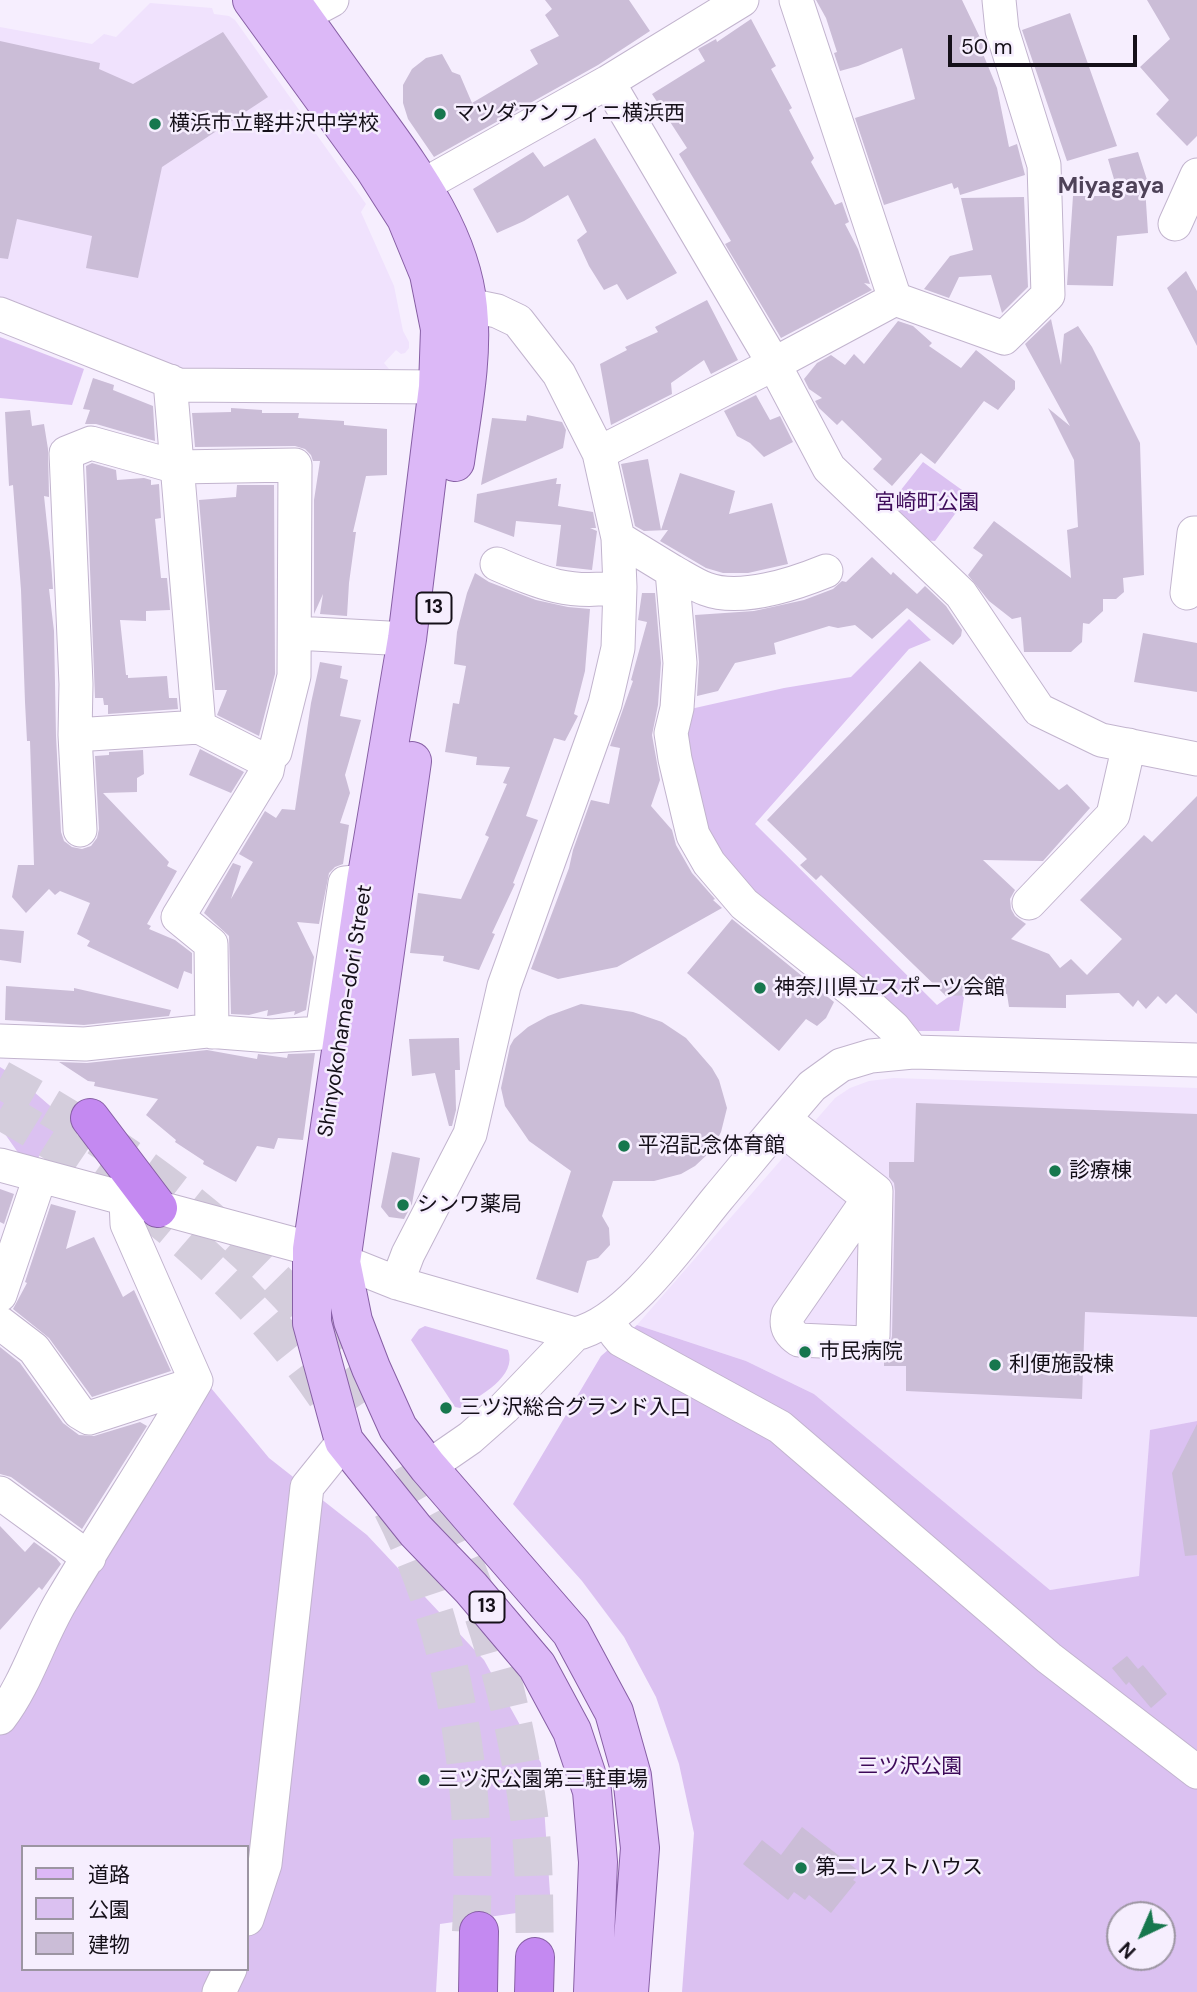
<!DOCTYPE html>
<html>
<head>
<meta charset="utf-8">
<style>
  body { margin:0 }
  #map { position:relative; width:1197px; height:1992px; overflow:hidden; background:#f6eefe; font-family:"DM Sans","Noto Sans JP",sans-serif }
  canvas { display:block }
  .legend { position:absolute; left:21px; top:1845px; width:228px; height:126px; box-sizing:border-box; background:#f6eefe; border:2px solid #9c95a2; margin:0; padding:9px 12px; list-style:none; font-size:21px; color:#151019 }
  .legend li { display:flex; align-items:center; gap:14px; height:35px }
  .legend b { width:35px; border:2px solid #9c95a2 }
  .north { position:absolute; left:1106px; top:1901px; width:70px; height:70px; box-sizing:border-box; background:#f6eefe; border:2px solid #9c95a2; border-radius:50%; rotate:224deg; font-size:19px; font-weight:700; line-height:28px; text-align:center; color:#151019 }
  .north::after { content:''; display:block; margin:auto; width:24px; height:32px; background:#17774e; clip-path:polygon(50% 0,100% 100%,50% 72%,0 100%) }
  .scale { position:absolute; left:948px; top:35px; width:189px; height:32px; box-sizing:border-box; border:4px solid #151019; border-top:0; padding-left:9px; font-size:21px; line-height:24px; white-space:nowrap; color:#151019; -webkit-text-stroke:5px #f6eefe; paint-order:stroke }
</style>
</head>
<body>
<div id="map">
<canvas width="1197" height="1992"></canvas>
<ul class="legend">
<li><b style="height:9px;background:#dcb8f7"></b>道路</li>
<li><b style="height:19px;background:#dbc1f1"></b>公園</li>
<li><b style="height:19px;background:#cbbdd7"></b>建物</li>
</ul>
<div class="north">N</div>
<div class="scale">50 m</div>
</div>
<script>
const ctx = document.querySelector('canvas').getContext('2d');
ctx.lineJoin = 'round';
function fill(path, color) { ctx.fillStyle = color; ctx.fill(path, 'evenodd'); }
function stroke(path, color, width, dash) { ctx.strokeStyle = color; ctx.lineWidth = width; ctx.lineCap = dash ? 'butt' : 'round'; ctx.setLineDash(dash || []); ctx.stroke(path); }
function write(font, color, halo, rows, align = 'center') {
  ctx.font = font + ' "DM Sans","Noto Sans JP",sans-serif'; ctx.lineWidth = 5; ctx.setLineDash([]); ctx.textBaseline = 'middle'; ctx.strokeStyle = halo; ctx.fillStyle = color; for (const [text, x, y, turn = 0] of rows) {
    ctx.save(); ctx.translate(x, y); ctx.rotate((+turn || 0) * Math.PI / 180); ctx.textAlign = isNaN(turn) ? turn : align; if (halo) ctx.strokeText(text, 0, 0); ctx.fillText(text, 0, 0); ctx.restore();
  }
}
const built = new Path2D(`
  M150 3 212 8 214 14 229 16 235 20 366 204 361 212 394 286 403 331 409 342V348L405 353 401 354 396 350 384 363 389 369 362 373 180 371 0 300V27L92 44 104 34 116 37Z
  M894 1078 1197 1088V1421L1150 1431 1140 1579 1050 1590 814 1394 746 1361 637 1325 835 1098 850 1088 869 1081Z`);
const green = new Path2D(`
  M0 337 84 369 72 405 0 398Z
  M923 462 969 495 935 541 924 540 889 505Z
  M909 619 931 640 909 649 755 824 937 1005 957 991 964 997 959 1031H905L713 860 677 733 686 710 784 688 851 677Z
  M0 1067 18 1078 64 1118 36 1161 19 1154 0 1127Z
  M637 1325 746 1361 814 1394 1050 1590 1139 1576 1150 1430 1197 1421V1992H682L694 1833 679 1764 656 1697 624 1637 582 1581 513 1504 601 1356ZM1120 1915H1162V1957H1120Z
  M425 1326 508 1350C518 1377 479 1396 460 1408L455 1407 411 1340 419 1329Z
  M211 1388 269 1458 367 1535 484 1660 541 1763 551 1908 440 1924 436 1992H0V1708ZM23 1847H247V1969H23Z`);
const building = new Path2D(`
  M545 0H629L650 31 598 65 434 157 408 119 403 103V85L412 69 426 58 442 54 452 72 460 75 472 103 538 64 530 50 559 36 545 15 552 9Z
  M816 0H962L985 48 981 49 997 88 1009 147 1017 144 1025 175 960 195 958 187 954 189 952 183 884 205 855 118 915 99 902 48 858 66 840 71 834 53 837 52 826 18Z
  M1147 0H1197V136L1187 146 1156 114 1169 100 1140 67 1170 39Z
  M1070 13 1117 146 1067 161 1022 30Z
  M751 19 776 66 771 69 792 108 789 110 814 158 811 162 835 205 842 202 849 222 845 224 858 249 870 284 864 283 872 290 781 338 725 244 731 241 679 154 687 148 652 94 705 61 698 49 716 39 717 42Z
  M223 32 268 97 162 167 138 278 86 268 92 236 17 219 8 259 0 258V41L100 63 99 69 133 84Z
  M595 138 677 273 627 300 617 284 604 290 589 266 577 240 587 232 568 195 524 221 497 233 473 189 533 152 544 167Z
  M1138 152 1149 186 1145 187 1148 233 1117 236 1113 286 1067 285 1073 196H1119L1108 159Z
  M1024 197 1028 287 1002 313 991 275 959 277 949 298 924 289 950 256 973 250 961 198Z
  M1186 271 1197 291V346L1167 288Z
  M707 300 738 360 711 374 704 360 671 383 672 394 611 425 600 364 627 350 625 347 658 332 655 327Z
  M1051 319 1061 365 1064 334 1078 326 1092 347 1140 443 1144 575 1123 578 1124 592 1116 599H1103V611L1089 624 1083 623 1082 642 1071 652H1024L1021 617 1012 619 989 601 968 575 983 555 973 548 994 521 1071 578 1067 530 1078 527 1074 460 1048 408 1070 426 1025 344Z
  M898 321 913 326 932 343 929 346 961 368 976 350 1015 381V389L998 410 984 401 935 464 921 453 892 486 873 469 882 459 842 420 837 425 819 408 815 401 822 398 809 389 804 379 817 363 831 355 845 365 854 354 864 364Z
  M93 378 114 385 113 390 153 406 155 441 96 424H85L90 410 83 409Z
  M756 395 770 420 780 416 793 442 764 457 750 443 737 436 724 411Z
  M231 408 262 410V413H299L298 418 344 421V425L387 429V475L366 476 353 532H356L349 583 347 616 320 614 323 594 314 614V500L320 461H313L311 455 305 449 295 446 195 447 192 413 231 412Z
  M30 410 32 426 44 424 48 449 49 497 44 496 51 562 53 589H49L54 631 56 736 61 832 64 841 72 847 82 849 91 846 97 838 99 829 95 756 109 755V752L143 750 144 774 137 778V792L103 793 169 862 167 866 177 871 147 924 151 926 149 929 175 940 192 953V974L184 971 178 989 87 946 90 941 77 934 90 903 60 891 55 895 49 889 26 913 12 897 18 865H34L30 741H27L25 702 21 590 13 485 9 486 5 412Z
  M527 415 562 422 566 430 563 448 481 485 492 418 526 421Z
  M648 459 661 530 680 473 735 491 729 514 772 503 788 564 748 573H723L706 568 660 541 668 530 644 531 635 526 621 464Z
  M92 463 116 470 117 480 144 478 151 480V485L159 484 161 518 155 519 161 578H167L170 610 146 611V621L120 620 126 675H128V678L167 676 169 698H177L178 709 108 714V705H104L103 698H95L86 466Z
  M557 478 556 484H561L558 506 593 512 596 528H590L597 531 592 570 556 566 561 525 516 521 514 537 474 522 477 494Z
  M237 485H274L275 674 259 736 217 715 227 690H215L199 500 236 497Z
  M872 557 891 575 893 572 917 594 925 586 946 606 962 630 961 636 953 645 907 608 872 639 855 625 838 628 829 626 774 643 776 654 735 663 718 691 697 696 699 662 695 615 754 611 804 600 833 589 842 581 846 582Z
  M475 573 489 582 536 600 568 607 590 609 585 671 574 714 578 716 565 741 554 738 526 816 538 820 513 883 515 884 492 933 495 934 479 970 443 961 444 956 410 953 418 893 461 899 489 837 485 835 507 784 503 783 510 767 476 765 477 757 445 752 453 703 459 704 466 666 454 664 457 632 467 593Z
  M642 593H655L661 663 658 705 652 735 660 780 651 806 672 830 676 845 692 873 715 899 713 900 722 908 617 967 558 979 531 969 569 868 573 850 591 800 609 804 620 748 610 746 633 681 631 680 647 622 638 620Z
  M1143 633 1197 643V692L1134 682Z
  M920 661 1059 790 1067 784 1090 808 1043 861 983 860 1015 890 1010 899 1011 909 1015 916 1026 924 1011 939 1049 954 1060 968 1071 959 1087 975 1122 939 1080 900 1144 835 1152 842 1197 796V1014L1176 994 1166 1004 1158 996 1146 1009 1138 1000 1133 1007 1119 993 1066 995V1008L1009 1007 1007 994 946 996 821 875 816 880 800 865 807 859 767 820Z
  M320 662 342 666 340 678 348 680 340 716 361 720 345 775 350 793 340 823 349 825 343 864 335 867 329 873 319 924 297 922 314 957 306 1010 294 1015 295 1011 267 1016 268 1010 249 1015 231 1014 229 936 204 913 233 863 241 866 231 899 253 862 239 854 265 811 276 818 282 809 295 810 311 703Z
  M200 749 244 772 231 793 189 775Z
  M732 919 834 1002 826 1018 817 1026 806 1019 779 1051 687 973Z
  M0 929 24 931 21 963 0 960Z
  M6 986 74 991V988L171 1010 169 1016 84 1025 5 1020Z
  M581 1004 633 1012 662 1022 686 1038 712 1068 719 1080 727 1108 721 1132 711 1151 695 1166 681 1174 654 1181H613L602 1216 609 1228 610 1245 598 1258 587 1261 578 1293 536 1279 571 1171 529 1141 505 1106 501 1088 510 1046 514 1039 528 1027 548 1016Z
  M459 1038 460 1070H455L456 1110 452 1126H449L435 1073 412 1076 409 1039Z
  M207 1050 257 1059 258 1054 287 1058 288 1054 315 1053 303 1140 278 1138 274 1149 257 1146 236 1182 203 1164 204 1161 175 1142 176 1140 146 1115 158 1099 94 1086 95 1082 88 1081 59 1062 87 1063Z
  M916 1103 1197 1114V1317L1085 1312 1082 1399 906 1391V1366H884V1352L890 1345 892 1336 895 1191 894 1183 889 1177V1162H914Z
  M392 1152 420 1158 412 1204 404 1219 389 1217 381 1207Z
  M0 1189 14 1194 4 1224 0 1222Z
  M51 1204 76 1211 66 1249 94 1237 123 1297 134 1290 171 1371 92 1397 49 1338 13 1309 27 1283 25 1282Z
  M0 1347 20 1363 63 1423 79 1435 94 1436 140 1422 147 1426 82 1529 11 1477 0 1474Z
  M1197 1424V1555L1185 1556 1172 1473Z
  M0 1526 25 1552 34 1542 56 1558 61 1564 42 1590 39 1587 0 1630Z
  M1127 1656 1138 1669 1143 1665 1167 1694 1151 1708 1129 1682 1126 1685 1112 1668Z
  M802 1827 860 1872 853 1880 856 1882 831 1913 809 1895 805 1900 794 1892 788 1900 743 1864 762 1840 781 1855Z`);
const highwayTunnel = new Path2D(`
  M0 1079C149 1160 289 1268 381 1413
  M0 1110C127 1182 254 1284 334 1408
  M411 1461C429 1492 447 1523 461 1555 494 1635 516 1722 528 1808 535 1857 534 1907 535 1957
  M392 1508C456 1633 479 1793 471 1932`);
const minor = new Path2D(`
  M302 16 332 0
  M608 82 774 364 829 468 961 594 1039 710 1101 740 1197 759
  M422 186 608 82 742 0
  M1175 224 1197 175
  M895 299 1004 338 1048 295 1044 165 1002 30 999 0
  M0 314 179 385 438 387
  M170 381 199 727
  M599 453 774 364 895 299 796 0
  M618 538 672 571 680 663 677 708 671 733 675 759 693 835 709 863 744 904 854 992 894 1028 913 1052
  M497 564C543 584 569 595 620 587
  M672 571C683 577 695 585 706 589 740 602 794 584 826 571
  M1187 593 1194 533H1197
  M295 633 407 639
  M75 735 199 727 260 758 270 756 275 752 294 676 295 465 177 467 91 443 66 453 76 684 75 735 80 830
  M1029 903 1113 815 1129 745
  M212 1032 211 944 178 917 267 771 270 756
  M0 1041 85 1044 207 1031 271 1036 322 1033 345 883 366 881
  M778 1126 861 1192 865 1199 863 1207 788 1315C785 1327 790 1334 799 1340L864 1343 873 1336 876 1191 784 1119
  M0 1165 312 1249 397 1283 575 1334C628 1322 684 1239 718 1198 749 1161 780 1123 812 1086L841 1065 871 1056 913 1052 1197 1060
  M397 1283 408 1254 470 1134 504 986 605 704 618 648 620 587 618 538 599 453 559 374 518 321 497 311 468 305
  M0 1295 40 1177
  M0 1323 34 1349 79 1412 89 1418 194 1384
  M616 1334 621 1340 780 1427 1049 1658 1197 1772
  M428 1467 470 1438 504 1408 575 1334
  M0 1493 89 1558
  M0 1718C27 1683 39 1638 62 1600 106 1526 153 1455 196 1381L127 1224 126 1200
  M247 1919 265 1864 307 1487 344 1441
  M219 1992 230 1969`);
const major = new Path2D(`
  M252 0 374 168 406 218 429 274 440 329 438 387 407 639 366 881 312 1249V1323L344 1441 416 1531 471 1588 537 1666 572 1731 592 1791 598 1862 593 1992
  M290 0C317 38 344 76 371 113 413 171 461 234 468 308 473 359 462 411 455 462
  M412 761 341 1262 353 1321 371 1368 398 1428 428 1467 571 1632 614 1712 632 1776 640 1848 629 1992`);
const highway = new Path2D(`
  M90 1118 158 1208
  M478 1992 479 1931
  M534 1992 535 1957`);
const markers = [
  [440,114,7,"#17774e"],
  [155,124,7,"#17774e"],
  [760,988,7,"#17774e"],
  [624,1146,7,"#17774e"],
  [1055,1171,7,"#17774e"],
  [403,1205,7,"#17774e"],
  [805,1352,7,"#17774e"],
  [995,1365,7,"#17774e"],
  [446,1408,7,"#17774e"],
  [424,1780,7,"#17774e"],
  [801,1868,7,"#17774e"]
];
const shields = [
  [434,608,35],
  [487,1607,35]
];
const shieldNames = [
  ["13",434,608],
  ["13",487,1607]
];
const poiNames = [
  ["マツダアンフィニ横浜西",454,114],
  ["横浜市立軽井沢中学校",169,124],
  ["神奈川県立スポーツ会館",774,988],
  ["平沼記念体育館",638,1146],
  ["診療棟",1069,1171],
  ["シンワ薬局",417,1205],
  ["市民病院",819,1352],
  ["利便施設棟",1009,1365],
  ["三ツ沢総合グランド入口",460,1408],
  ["三ツ沢公園第三駐車場",438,1780],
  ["第二レストハウス",815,1868]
];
const parkNames = [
  ["宮崎町公園",927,503],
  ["三ツ沢公園",910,1767]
];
const streetNames = [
  ["Shinyokohama-dori Street",346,1011,-81]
];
const neighbourhoodNames = [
  ["Miyagaya",1111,187]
];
fill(built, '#f0e2fd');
fill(green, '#dbc1f1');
fill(building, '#cbbdd7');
stroke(highwayTunnel, '#d4cddc', 38, [38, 19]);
stroke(minor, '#c2b4ce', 35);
stroke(major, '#875fa5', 40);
stroke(highway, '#875fa5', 40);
stroke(minor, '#fff', 33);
stroke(major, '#dcb8f7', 38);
stroke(highway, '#c489f1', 38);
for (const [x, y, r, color] of markers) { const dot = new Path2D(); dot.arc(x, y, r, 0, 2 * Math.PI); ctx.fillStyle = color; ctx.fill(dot); stroke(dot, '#f6eefe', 2.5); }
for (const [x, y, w] of shields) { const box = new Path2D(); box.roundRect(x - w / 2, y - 15.5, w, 31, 5); ctx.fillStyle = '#f6eefe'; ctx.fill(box); stroke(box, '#151019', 2); }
write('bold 19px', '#151019', null, shieldNames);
write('21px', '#151019', '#f6eefe', poiNames, 'left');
write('21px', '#3d0a59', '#f6eefe', parkNames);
write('21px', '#151019', '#f6eefe', streetNames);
write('bold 23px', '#4e4258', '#f6eefe', neighbourhoodNames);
</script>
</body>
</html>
